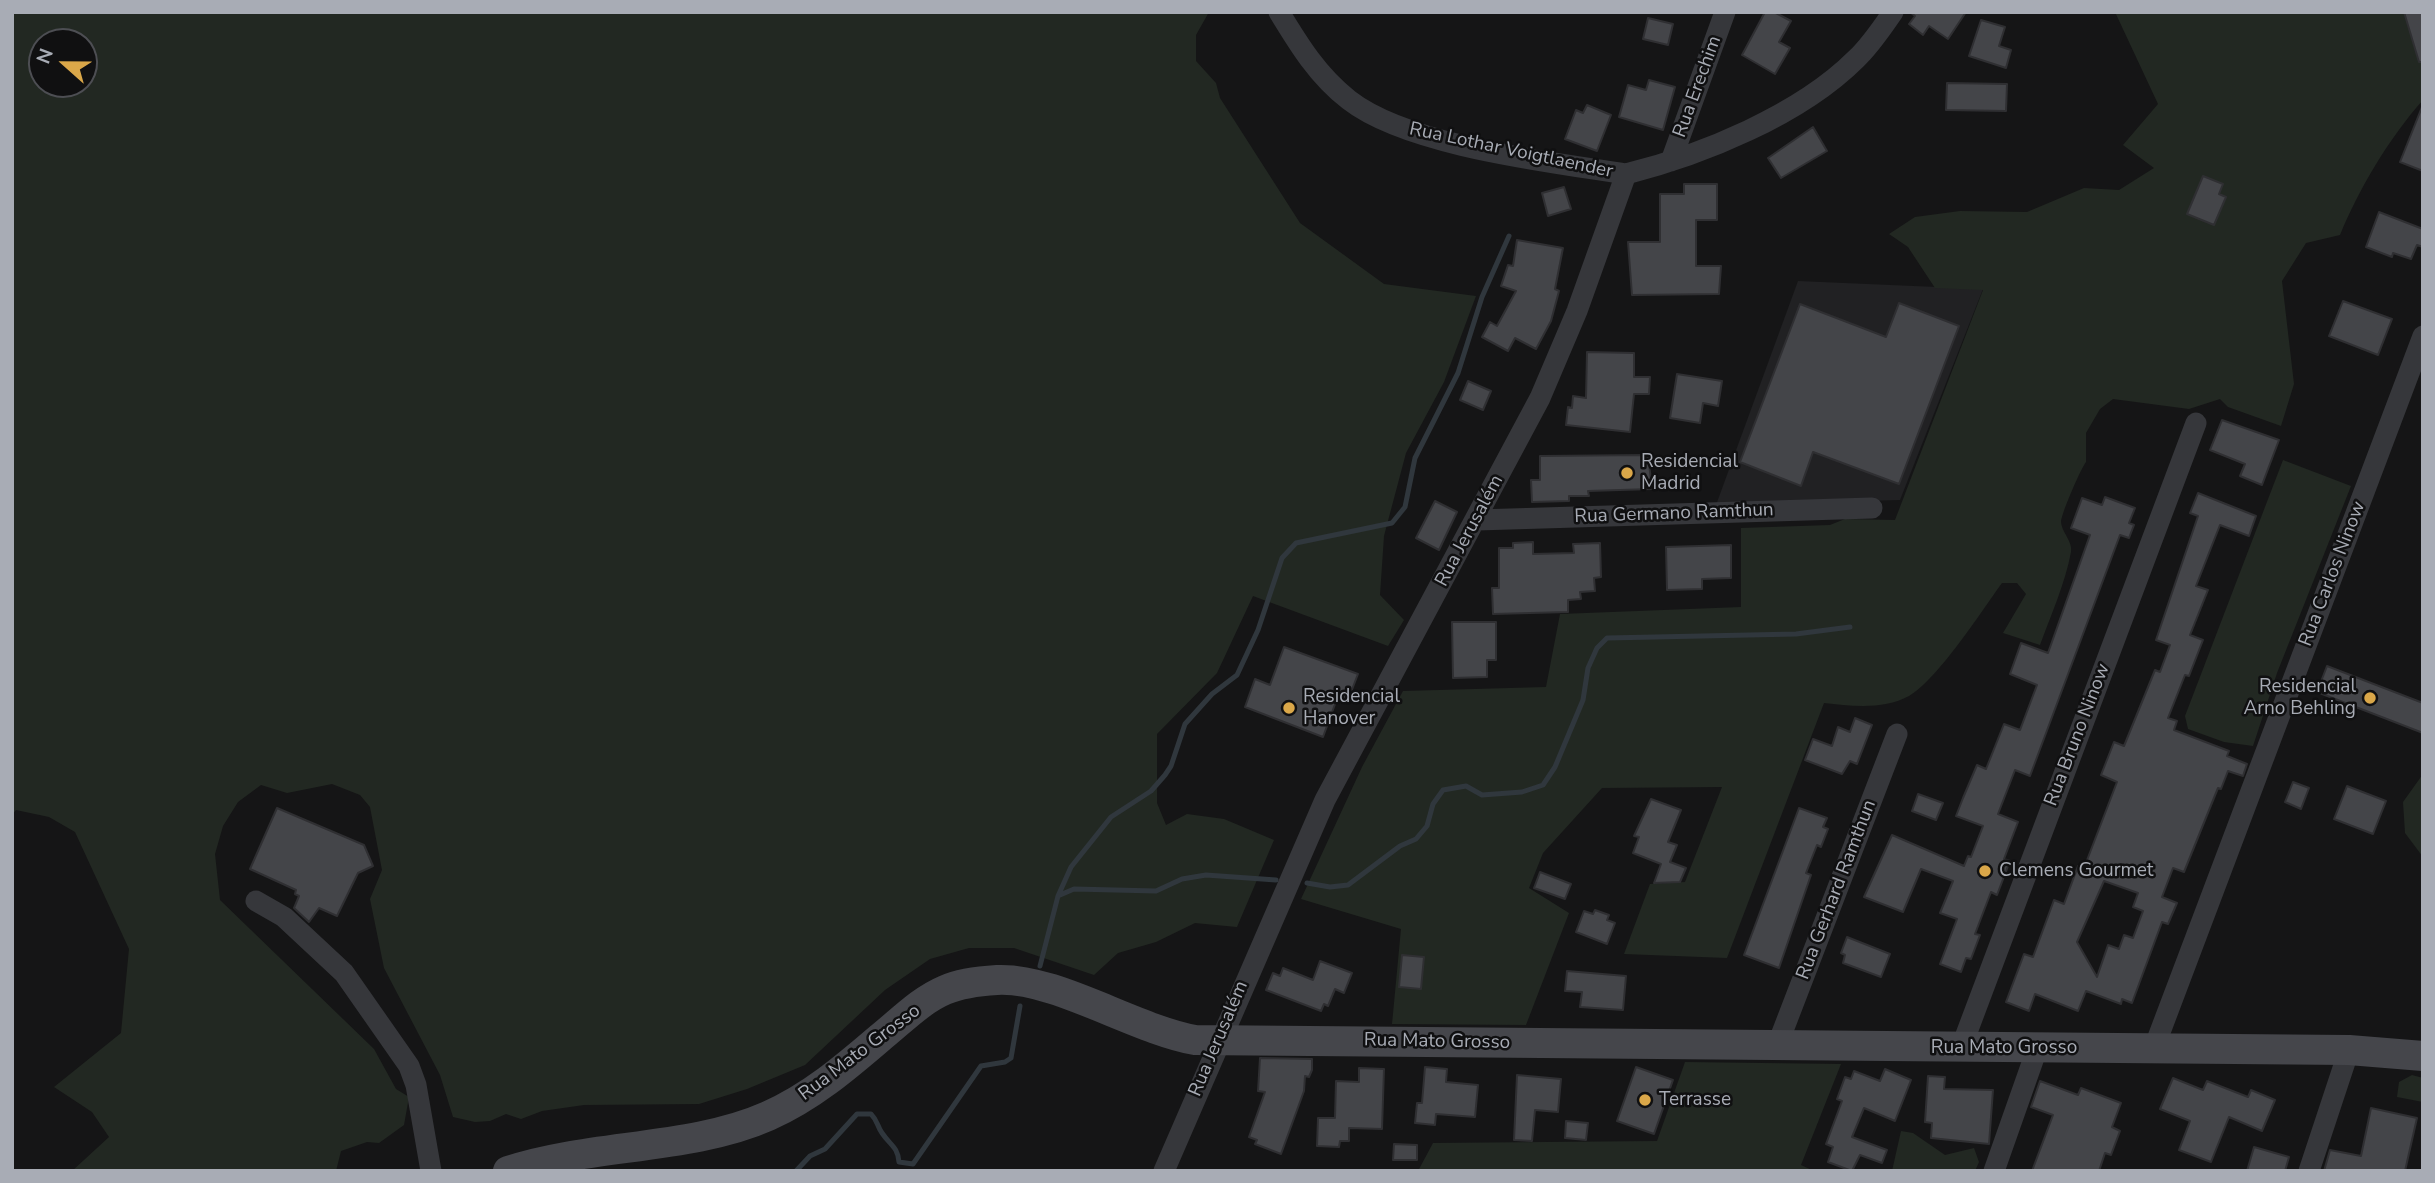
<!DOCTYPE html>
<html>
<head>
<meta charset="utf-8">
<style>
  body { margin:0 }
  #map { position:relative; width:2435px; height:1183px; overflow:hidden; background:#151516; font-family:"Nunito Sans",sans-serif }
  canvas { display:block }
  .frame { position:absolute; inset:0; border:14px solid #a8acb5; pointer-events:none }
  .north { position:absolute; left:28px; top:28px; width:70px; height:70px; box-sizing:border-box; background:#101011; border:2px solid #4d4e53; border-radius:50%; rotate:291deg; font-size:19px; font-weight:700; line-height:28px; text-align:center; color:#a8acb5 }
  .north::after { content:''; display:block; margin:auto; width:24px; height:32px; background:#daa749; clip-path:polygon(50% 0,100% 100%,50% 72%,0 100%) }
</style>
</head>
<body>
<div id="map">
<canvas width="2435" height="1183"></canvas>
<div class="frame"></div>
<div class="north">N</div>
</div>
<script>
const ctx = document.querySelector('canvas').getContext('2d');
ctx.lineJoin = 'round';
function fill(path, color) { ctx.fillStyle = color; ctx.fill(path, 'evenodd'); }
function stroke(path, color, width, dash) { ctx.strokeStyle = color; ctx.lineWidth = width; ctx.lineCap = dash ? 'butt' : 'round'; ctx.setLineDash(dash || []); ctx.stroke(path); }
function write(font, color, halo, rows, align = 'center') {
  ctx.font = font + ' "Nunito Sans",sans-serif'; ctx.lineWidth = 5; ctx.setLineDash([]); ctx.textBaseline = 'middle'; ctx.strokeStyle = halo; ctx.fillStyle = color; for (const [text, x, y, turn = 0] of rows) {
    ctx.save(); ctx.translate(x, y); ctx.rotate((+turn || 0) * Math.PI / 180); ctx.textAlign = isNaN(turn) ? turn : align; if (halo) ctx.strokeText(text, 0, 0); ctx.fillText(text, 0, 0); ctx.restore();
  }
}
const built = new Path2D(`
  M1798 281 1983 289 1900 500 1716 505Z`);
const green = new Path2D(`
  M12 12H1209L1196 35V61L1216 83 1220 98 1300 223 1384 284 1476 296 1444 382 1406 453 1384 536 1380 595 1404 620 1388 646 1253 596 1217 673 1157 734V803L1166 825 1187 814 1224 819 1274 840 1237 927 1195 923 1156 942 1118 953 1094 975 1014 948H969L930 959 885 990 805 1065 747 1089 699 1104 584 1105 542 1111 521 1119 506 1114 490 1121 475 1122 453 1117 440 1075 384 968 370 899 382 870 370 807 360 795 332 784 287 793 261 785 238 802 223 826 215 854 220 900 374 1049 396 1089 409 1097 404 1125 379 1143 367 1142 341 1151 336 1171H72L109 1137 92 1112 54 1087 121 1033 129 949 75 832 49 817 16 810 12 815ZM42 42H84V84H42Z
  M2115 12H2423V100C2389 138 2359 189 2340 235L2306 243 2282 281 2294 384 2281 426 2228 407 2220 399 2189 409 2113 399 2100 409 2086 433V462C2081 468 2062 512 2061 521 2061 532 2073 541 2071 552 2065 584 2051 615 2040 645L2003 633 2026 594 2017 583H2002C1981 612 1938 679 1909 696 1884 710 1851 706 1824 703L1727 958 1624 954 1650 884 1685 882 1722 787 1602 788 1543 853 1529 888 1569 913 1526 1025 1392 1024 1401 929 1301 899 1362 767 1403 691 1546 687 1560 614 1741 607V528L1830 525 1845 519 1895 520 1983 290 1935 288 1908 247 1889 234 1915 217 1960 211 2027 212 2084 188 2119 190 2154 168 2123 145 2158 104Z
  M2283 460 2351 486 2277 673 2253 746 2224 742 2188 729 2185 716Z
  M2423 774V857L2405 833 2403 802Z
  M1685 1062 1841 1064 1801 1165 1814 1171H1418L1433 1143 1657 1141Z
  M2412 1075 2423 1078V1102L2397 1097 2399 1082Z
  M1901 1131 1913 1133 1945 1155 1974 1148 1979 1162 1975 1171H1892Z`);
const stream = new Path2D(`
  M1307 883 1330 887 1348 885 1400 846 1416 839 1427 826 1433 804 1443 790 1466 786 1482 795 1522 792 1543 785 1555 767 1583 700 1588 668 1597 648 1607 638 1796 634 1850 627
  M1060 895 1074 889 1156 891 1182 879 1206 875 1276 880
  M1040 966 1058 896 1071 867 1111 817 1151 791 1165 775 1171 766 1185 724 1212 694 1237 675 1258 630 1282 558 1296 543 1392 523 1405 507 1415 458 1458 373 1482 297 1509 236
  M796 1171 810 1156 825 1149 857 1114H871C878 1121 877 1126 882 1133 890 1145 898 1147 899 1162L913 1164 981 1066 1005 1062 1011 1058 1020 1006`);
const building = new Path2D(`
  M1765 12H1774L1791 21 1779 42 1790 48 1775 74 1742 55Z
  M1910 12H1966L1948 39 1929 26 1923 35 1909 24 1915 16Z
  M2404 12H2423V62H2419Z
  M1648 18 1673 24 1668 45 1643 39Z
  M1981 20 2005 27 1999 46 2011 50 2006 68 1969 56Z
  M1649 80 1675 87 1663 130 1619 117 1628 85 1646 90Z
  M1947 83 2007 84 2006 111 1946 110Z
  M1587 105 1611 115 1597 151 1565 139 1576 110 1583 113Z
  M2422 107H2423V171L2400 162Z
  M1813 127 1827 151 1781 178 1768 158Z
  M2203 176 2223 184 2219 194 2226 197 2214 225 2187 214Z
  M1684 184H1717V220H1696V266H1721L1719 294 1632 295 1628 242H1660V194H1684Z
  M1564 187 1571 209 1548 216 1542 193Z
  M2379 212 2423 229V247L2417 245 2411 259 2393 253 2392 257 2366 247Z
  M1517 240 1563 248 1555 289 1559 291 1551 321 1536 349 1515 338 1508 351 1482 337 1490 322 1497 326 1516 291 1501 286 1508 265 1513 266Z
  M2343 301 2392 319 2378 355 2329 336Z
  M1899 303 1959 326 1899 484 1813 452 1801 486 1740 462 1800 304 1886 337Z
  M1587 352 1634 353V377H1650L1649 394H1634L1630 432 1566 425 1568 407 1572 408 1573 396 1586 398Z
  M1677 374 1722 381 1718 406 1703 403 1700 423 1670 418Z
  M1468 381 1491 391 1483 410 1460 400Z
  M2222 420 2279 440 2262 485 2240 476 2245 464 2210 450Z
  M1648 455 1652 489 1588 491 1589 496H1569V501L1532 502 1531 480H1540V456Z
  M2198 493 2256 516 2249 536 2220 525 2196 586 2208 590 2190 635 2203 640 2189 676 2185 675 2168 718 2177 721 2174 730 2229 751 2227 756 2247 764 2243 776 2228 771 2221 789 2218 788 2184 872 2173 868 2162 897 2177 903 2168 924 2162 922 2132 1003 2122 999 2121 1004 2086 991 2078 1011 2035 994 2029 1011 2006 1002 2024 954 2033 957 2054 900 2064 904 2078 866 2084 868 2117 782 2101 775 2114 742 2124 746 2155 670 2160 672 2170 645 2156 640 2198 516 2190 513ZM2104 881 2138 893 2133 907 2143 911 2133 938 2124 935 2119 949 2108 945 2097 977 2077 942Z
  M2105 497 2135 508 2129 523 2134 525 2129 538 2120 535 2030 776 2015 770 1998 814 2018 822 2004 859 2010 861 1997 895 1991 892 1975 934 1980 935 1971 959 1966 958 1961 972 1940 964 1957 919 1940 913 1953 881 1921 869 1903 912 1864 897 1892 835 1964 866 1968 856 1971 857 1983 826 1956 816 1963 798 1977 765 1986 769 2004 724 2020 730 2037 685 2010 674 2021 643 2048 653 2090 535 2071 528 2082 498 2102 505Z
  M1435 501 1457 512 1439 550 1416 538Z
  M1533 542V554L1574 553 1573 544 1600 543 1601 577 1594 578 1595 591 1580 592 1581 599 1568 600V612L1493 614 1492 588H1499V548H1513V543Z
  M1731 545V578L1702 579V589L1667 590 1666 547Z
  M1452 622H1496V660H1487V677L1453 678Z
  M1284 647 1358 674 1348 700 1338 696 1323 737 1245 707 1255 679 1270 685Z
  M2327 666 2423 703V733L2317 692Z
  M1855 718 1872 725 1857 764 1850 761 1842 774 1805 760 1813 739 1832 746 1838 727 1850 732Z
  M2293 782 2309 788 2301 809 2285 802Z
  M2347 786 2386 801 2373 834 2334 819Z
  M1918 794 1943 803 1936 820 1912 811Z
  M1651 799 1681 810 1668 842 1677 845 1670 862 1686 868 1680 882 1654 883 1661 864 1633 853 1639 837 1634 836Z
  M277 808 364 845 373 866 358 873 337 916 319 908 309 922 294 908 299 896 295 894 296 890 250 869Z
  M1799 808 1827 818 1823 827 1828 829 1821 847 1817 845 1806 873 1811 875 1779 968 1744 955Z
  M1540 872 1571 884 1565 899 1534 888Z
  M1595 910 1609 915 1607 920 1615 923 1607 944 1576 932 1584 911 1593 914Z
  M1847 937 1890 954 1881 977 1843 963 1845 955 1841 953Z
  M1402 955 1424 957 1421 989 1399 987Z
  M1320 961 1352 973 1344 993 1335 989 1328 1006 1324 1004 1321 1011 1266 990 1273 973 1280 976 1283 968 1313 980Z
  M1567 971 1626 976 1623 1010 1580 1007 1582 992 1565 991Z
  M1260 1058 1312 1059V1070L1309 1077 1305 1076 1304 1091 1281 1154 1255 1144 1257 1140 1249 1137 1265 1092 1258 1091Z
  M1425 1067 1447 1069 1446 1082 1478 1085 1475 1117 1436 1114 1435 1125 1415 1123 1417 1103H1422Z
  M1636 1067 1673 1080 1654 1134 1617 1121Z
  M1359 1068 1384 1069 1382 1129 1349 1128V1141H1340L1339 1147 1317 1146 1318 1118H1335L1336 1081 1359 1082Z
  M1885 1069 1911 1080 1895 1121 1864 1108 1852 1137 1887 1150 1882 1163 1860 1155 1852 1171 1828 1162 1833 1147 1826 1144 1842 1101 1837 1099 1845 1077 1851 1079 1854 1071 1880 1081Z
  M1517 1075 1561 1079 1558 1112 1535 1110 1532 1141 1514 1140Z
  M1928 1076 1945 1077 1944 1089 1993 1090 1989 1144 1931 1138 1932 1123 1925 1122Z
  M2173 1078 2203 1090 2207 1081 2248 1097 2251 1090 2275 1100 2262 1131 2229 1117 2211 1162 2179 1150 2190 1121 2160 1109Z
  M2040 1081 2078 1095 2081 1088 2121 1103 2112 1127 2120 1131 2111 1155 2105 1153 2099 1171H2032L2053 1115 2031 1107Z
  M2371 1108 2417 1118 2405 1171H2324L2330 1150 2361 1156Z
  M1566 1121 1588 1123 1586 1140 1565 1138Z
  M1394 1144 1417 1145V1160H1393Z
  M2254 1147 2289 1157 2285 1171H2247Z`);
const street = new Path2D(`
  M1279 12C1299 45 1318 76 1349 100 1408 146 1550 162 1626 174
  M1671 161 1725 12
  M1477 520 1872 508
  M256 901 284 917 344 973 409 1066 416 1085 431 1171
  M1777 1046 1897 734
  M1961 1048 2196 423
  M2154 1048 2423 336
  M1164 1171 1325 800 1540 398 1577 311 1626 174C1702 155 1800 115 1856 59 1870 46 1882 28 1893 12
  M1994 1171 2037 1049
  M2309 1171 2349 1050`);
const secondary = new Path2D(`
  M508 1171C589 1144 692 1150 768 1116 811 1097 846 1067 881 1037 901 1021 921 1000 945 990 961 983 980 981 997 980 1055 977 1134 1029 1195 1040L2349 1050 2423 1056`);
const markers = [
  [1627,473,7,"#daa749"],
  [2370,698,7,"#daa749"],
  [1289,708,7,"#daa749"],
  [1985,871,7,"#daa749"],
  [1645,1100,7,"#daa749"]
];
const streetNames = [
  ["Rua Erechim",1698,87,-70],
  ["Rua Lothar Voigtlaender",1511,151,12],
  ["Rua Germano Ramthun",1674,514,-2],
  ["Rua Jerusalém",1470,531,-62],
  ["Rua Carlos Ninow",2333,574,-69],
  ["Rua Bruno Ninow",2078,735,-69],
  ["Rua Gerhard Ramthun",1837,890,-69],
  ["Rua Jerusalém",1219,1039,-67],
  ["Rua Mato Grosso",1437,1042,1],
  ["Rua Mato Grosso",2004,1048],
  ["Rua Mato Grosso",860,1053,-37]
];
const poiNames = [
  ["Residencial",1641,462],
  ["Madrid",1641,484],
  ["Residencial",2356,687,"right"],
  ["Arno Behling",2356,709,"right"],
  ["Residencial",1303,697],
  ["Hanover",1303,719],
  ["Clemens Gourmet",1999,871],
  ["Terrasse",1659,1100]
];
fill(built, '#212123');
fill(green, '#222822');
stroke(stream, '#30373d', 5);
fill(building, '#444549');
stroke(building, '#2f2f32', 2);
stroke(street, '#36373b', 21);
stroke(secondary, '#45464b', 30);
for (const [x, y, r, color] of markers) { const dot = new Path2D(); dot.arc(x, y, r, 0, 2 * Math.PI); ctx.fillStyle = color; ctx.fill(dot); stroke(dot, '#101011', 2.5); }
write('19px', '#a8acb5', '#101011', streetNames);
write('19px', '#a8acb5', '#101011', poiNames, 'left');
</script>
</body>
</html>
